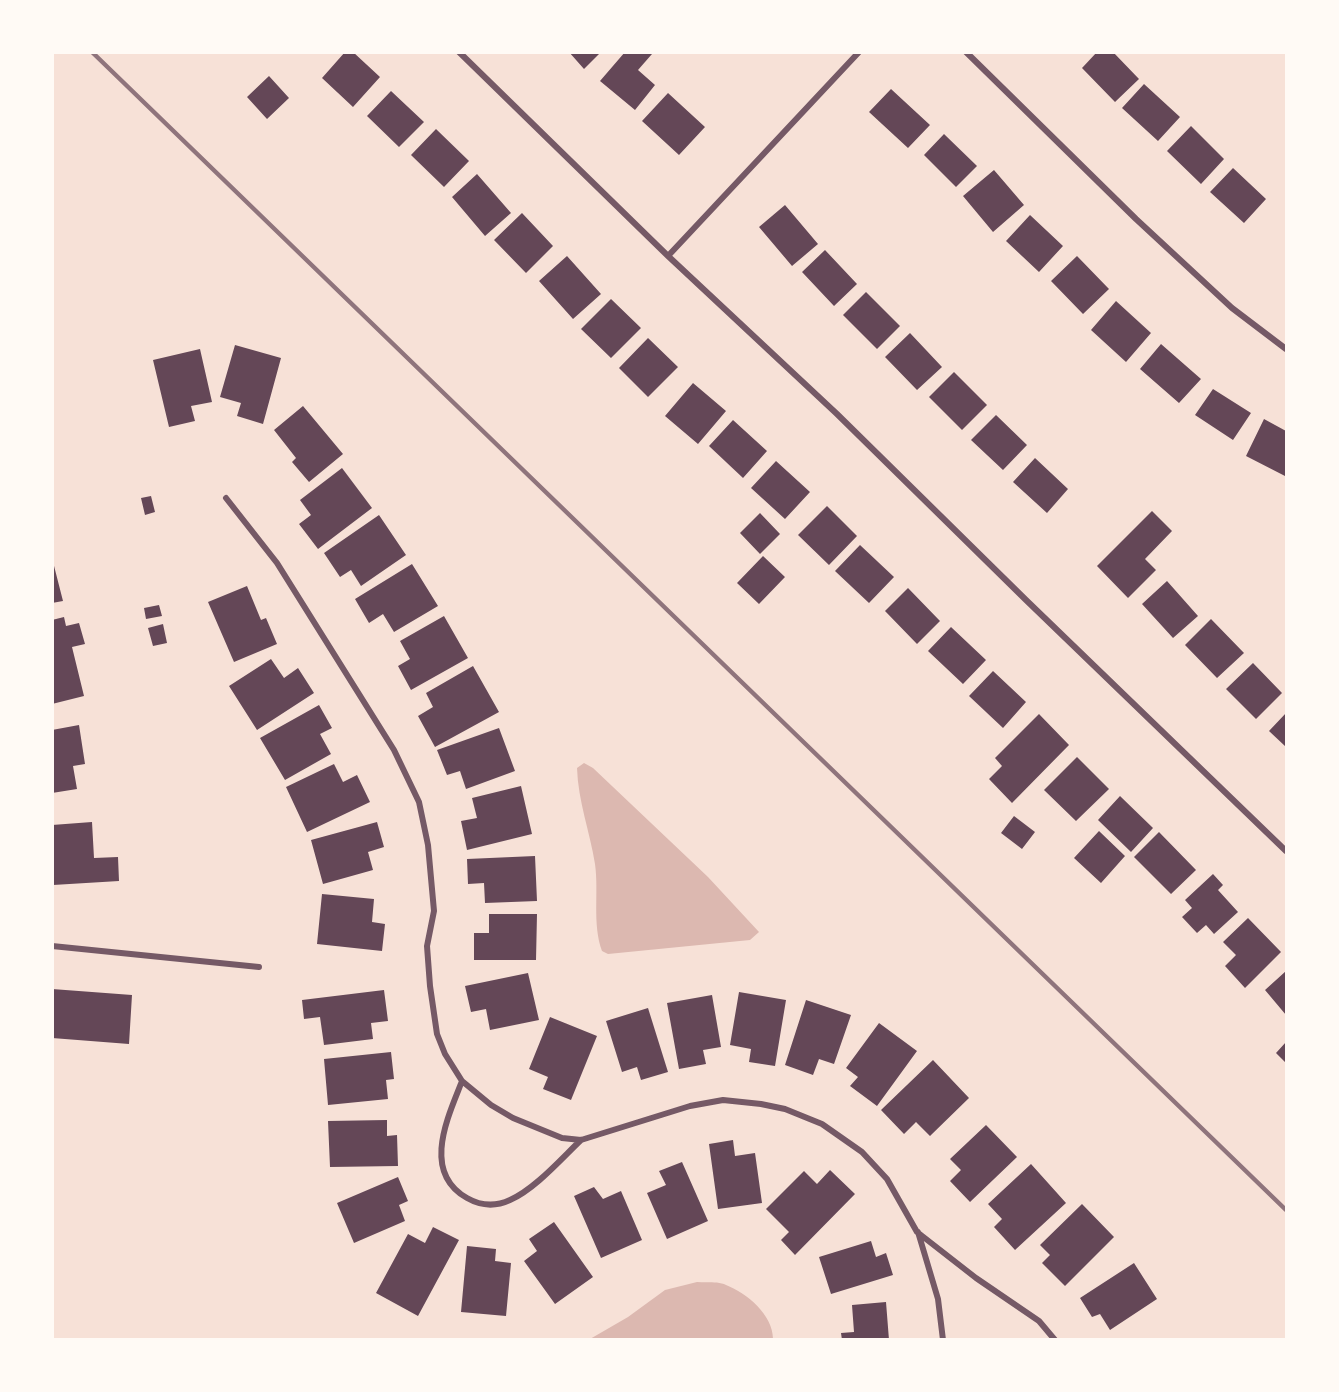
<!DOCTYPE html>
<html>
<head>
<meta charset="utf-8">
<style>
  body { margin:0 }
  #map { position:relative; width:1339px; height:1392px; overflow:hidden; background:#f7e1d7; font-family:Poppins,sans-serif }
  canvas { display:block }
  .frame { position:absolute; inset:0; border:54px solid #fffaf5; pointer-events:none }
</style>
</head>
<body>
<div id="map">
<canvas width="1339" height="1392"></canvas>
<div class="frame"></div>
</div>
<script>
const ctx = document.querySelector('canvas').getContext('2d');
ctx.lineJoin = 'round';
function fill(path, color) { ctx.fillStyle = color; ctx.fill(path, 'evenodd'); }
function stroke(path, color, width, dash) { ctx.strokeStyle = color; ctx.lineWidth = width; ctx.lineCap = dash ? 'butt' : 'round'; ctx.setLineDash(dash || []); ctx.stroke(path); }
const water = new Path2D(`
  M584 763 593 768 708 877 759 932 750 940 608 954 602 951C592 923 599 893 595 864 590 832 578 801 577 768Z
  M697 1282C706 1283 718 1281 726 1285 747 1293 773 1315 773 1339H590L628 1317 665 1290Z`);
const building = new Path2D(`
  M345 52H353L380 77 353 107 322 78Z
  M569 52H601L584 69Z
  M625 52 652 54 638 70 655 85 635 110 600 81Z
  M1097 52H1113L1139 79 1115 102 1082 68Z
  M269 76 289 98 267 119 247 97Z
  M1144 84 1180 117 1158 141 1122 108Z
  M891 89 930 125 908 148 869 112Z
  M391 91 424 122 399 147 367 116Z
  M668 93 705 127 679 155 642 121Z
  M1191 126 1224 159 1201 184 1167 151Z
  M436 129 469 161 444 187 411 155Z
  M944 134 977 166 956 187 924 155Z
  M1233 168 1266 199 1244 223 1210 192Z
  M994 170 1024 205 993 232 963 196Z
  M477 174 511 213 485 236 452 197Z
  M785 205 818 244 792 266 759 227Z
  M522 213 553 246 526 273 494 240Z
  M1030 215 1063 246 1039 272 1006 241Z
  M825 250 857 284 834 306 802 272Z
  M567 256 601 294 573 319 539 281Z
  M1077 256 1109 289 1083 314 1051 281Z
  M866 292 900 326 877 349 843 315Z
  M611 299 641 328 611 358 581 329Z
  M1116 301 1151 333 1126 362 1091 330Z
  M910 333 942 367 917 390 885 357Z
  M648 338 678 367 648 397 619 368Z
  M1161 344 1201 379 1179 403 1140 369Z
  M235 345 281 358 263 424 237 416 241 403 220 397Z
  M200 349 212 402 191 406 195 421 169 427 153 360Z
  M954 372 987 405 962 430 929 397Z
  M693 383 726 411 698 444 665 416Z
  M1213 389 1251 413 1233 440 1195 415Z
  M303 406 343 454 309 482 292 462 296 458 274 430Z
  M996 415 1027 445 1003 470 971 440Z
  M1264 419 1286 431 1285 476 1246 456Z
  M733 420 767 451 743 478 709 446Z
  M1035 458 1068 489 1047 513 1013 482Z
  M776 461 810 492 785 519 751 488Z
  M342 468 372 508 318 549 299 524 311 515 300 500Z
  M151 496 155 512 145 515 141 498Z
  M827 506 857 536 829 565 798 535Z
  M1152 511 1172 531 1145 559 1156 570 1128 598 1097 566Z
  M760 513 780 534 760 554 740 533Z
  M379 515 406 555 361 586 351 570 340 577 324 553Z
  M860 545 894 577 869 603 835 571Z
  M763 556 785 577 759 604 737 583Z
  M52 558 63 601 52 603Z
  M412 564 438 606 394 632 383 614 369 623 355 599Z
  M1167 581 1198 616 1173 638 1142 604Z
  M247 586 261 620 266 618 277 644 234 662 208 602Z
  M908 588 940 621 917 644 885 611Z
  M159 605 162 616 146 619 144 608Z
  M444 616 468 658 411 690 398 666 410 659 400 641Z
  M64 617 66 626 79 623 85 644 72 647 84 696 52 704V620Z
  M1211 619 1244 653 1217 678 1185 645Z
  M163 624 167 643 153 646 148 628Z
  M951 627 986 660 963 684 928 651Z
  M271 659 284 678 298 668 314 693 257 730 229 686Z
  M1253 663 1282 693 1256 719 1226 689Z
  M473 666 499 712 435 747 418 716 433 707 426 693Z
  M993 671 1026 702 1003 728 969 696Z
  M319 705 332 728 320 734 331 754 285 780 260 738Z
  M1286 713V747L1269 731Z
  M1039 714 1069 745 1012 803 989 779 1002 766 995 758Z
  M79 725 85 764 73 766 77 789 52 793V730Z
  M499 728 515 771 466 789 460 771 447 775 437 750Z
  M1077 757 1109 789 1076 821 1044 790Z
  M334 764 343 782 357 775 370 802 307 832 286 787Z
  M521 786 532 834 467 850 461 821 477 818 472 798Z
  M1120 796 1153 828 1131 852 1098 820Z
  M1014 816 1035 832 1022 849 1001 833Z
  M92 822 94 858 118 857 119 881 53 885 52 825Z
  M377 822 384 847 368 852 373 870 323 884 311 840Z
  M1099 831 1125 856 1101 883 1074 858Z
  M1159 832 1196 870 1171 894 1134 857Z
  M535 856 537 901 485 903 484 883 468 884 467 859Z
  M1213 874 1223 885 1218 890 1238 912 1214 934 1206 925 1197 933 1182 917 1192 908 1185 900Z
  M322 894 374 899 372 922 385 924 382 951 317 944Z
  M489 914H537L536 960H474V933H489Z
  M1248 918 1281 952 1245 988 1225 966 1236 955 1223 942Z
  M1286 971V1015L1265 990Z
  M528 973 539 1020 490 1030 486 1009 471 1012 465 986Z
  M52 989 132 995 129 1044 52 1038Z
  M384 990 388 1021 371 1023 373 1039 324 1045 320 1017 304 1019 302 1000Z
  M739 992 786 1000 775 1066 749 1062 751 1049 730 1045Z
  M712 995 721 1047 703 1050 706 1064 679 1069 667 1003Z
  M806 1000 851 1015 834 1064 819 1059 813 1075 785 1065Z
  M648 1008 668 1072 641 1080 637 1067 622 1072 606 1021Z
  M550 1017 597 1036 571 1100 543 1089 548 1077 529 1069Z
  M879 1023 917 1051 877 1106 850 1086 858 1077 846 1068Z
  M1286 1042V1063L1276 1053Z
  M391 1052 394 1079 386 1080 388 1099 328 1105 324 1059Z
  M933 1060 969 1098 930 1136 916 1122 904 1134 881 1110Z
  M387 1120V1136L397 1135 398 1166 330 1167 328 1121Z
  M986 1125 1017 1157 970 1202 950 1181 961 1170 950 1159Z
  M733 1140 735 1156 755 1153 762 1203 718 1209 709 1144Z
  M682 1162 708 1221 667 1239 647 1193 666 1185 659 1171Z
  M1031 1164 1066 1203 1015 1250 994 1227 1002 1219 988 1204Z
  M830 1170 855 1194 795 1255 781 1240 789 1232 766 1209 804 1171 817 1184Z
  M398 1177 408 1201 399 1205 405 1221 354 1243 337 1203Z
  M594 1187 603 1199 621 1191 642 1240 601 1258 574 1196Z
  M1082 1204 1114 1237 1065 1286 1042 1263 1050 1255 1040 1245Z
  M554 1222 593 1277 555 1304 524 1261 537 1251 529 1239Z
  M433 1227 459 1240 418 1316 376 1293 408 1234 425 1243Z
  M871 1241 876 1257 886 1253 893 1275 831 1294 819 1257Z
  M467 1246 496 1249 495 1261 511 1263 506 1316 461 1312Z
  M1134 1263 1157 1299 1110 1330 1100 1314 1092 1317 1080 1298Z
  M886 1302 889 1340H842L841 1333 854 1332 852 1305Z`);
const minor = new Path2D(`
  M459 52 668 256 837 414 1026 600 1286 851
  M966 52 1136 219 1232 308 1286 349
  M668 256 859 52
  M226 498 277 563 394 750 419 802 428 845 434 911 427 946 430 986 437 1034 445 1054 462 1081 491 1105 513 1118 562 1138 581 1140 690 1106 723 1100 761 1104 785 1109 822 1124 862 1152 887 1179 917 1232 976 1278 1039 1321 1055 1340
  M52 946 259 967
  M462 1081C448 1117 421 1172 467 1198 481 1206 495 1207 510 1200 535 1189 561 1159 581 1140
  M918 1232 938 1299 943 1340`);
const rail = new Path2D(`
  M92 52 1286 1210`);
fill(water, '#dcb8b0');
fill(building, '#644757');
stroke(minor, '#755966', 6);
stroke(rail, '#8f747c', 4.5);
</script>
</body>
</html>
